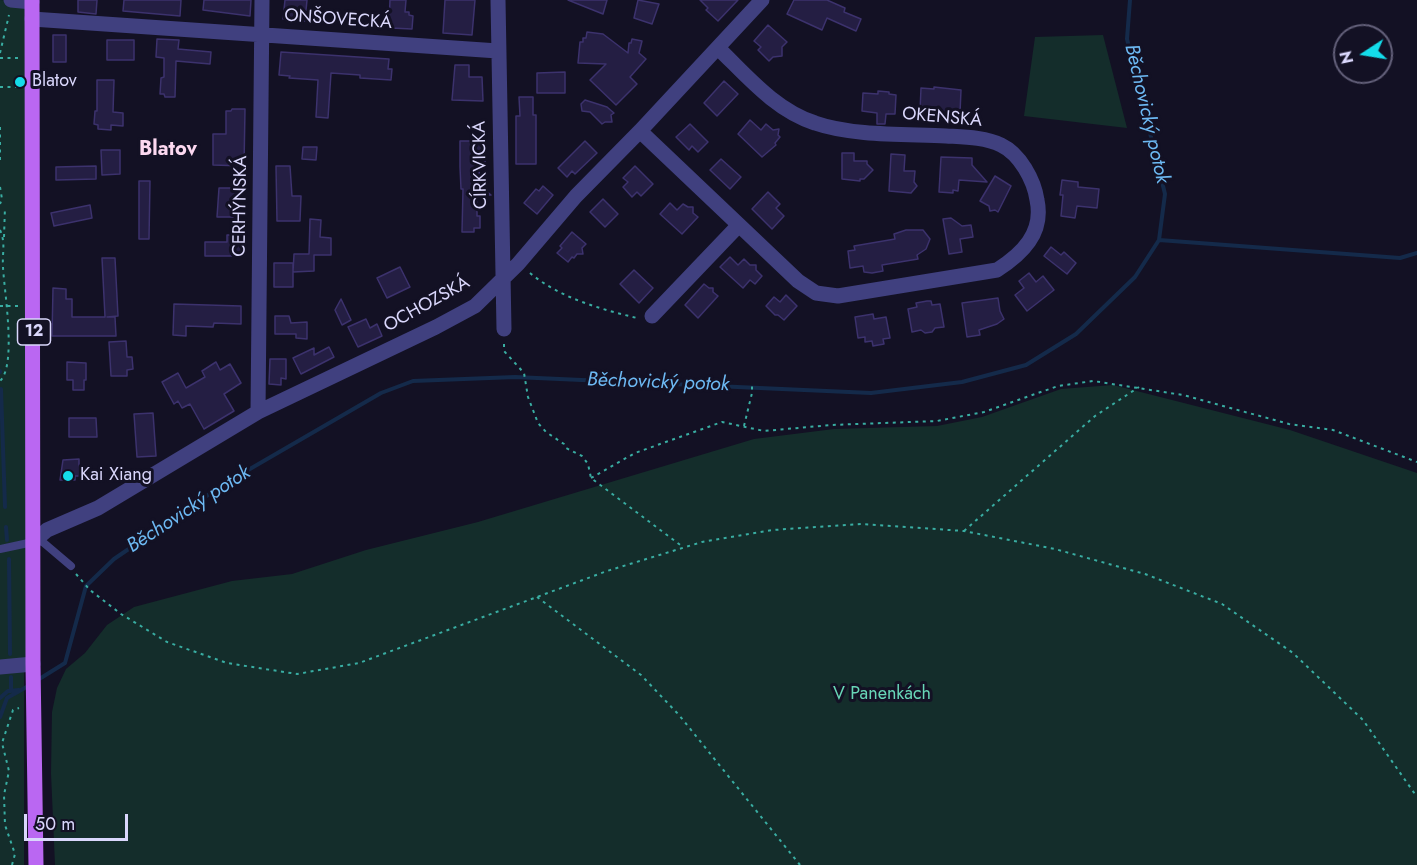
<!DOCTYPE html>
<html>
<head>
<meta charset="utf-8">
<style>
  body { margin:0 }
  #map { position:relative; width:1417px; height:865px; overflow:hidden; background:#131124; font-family:Jost,sans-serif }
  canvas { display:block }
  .north { position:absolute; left:1333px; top:24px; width:60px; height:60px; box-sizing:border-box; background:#131124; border:2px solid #63607a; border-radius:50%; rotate:258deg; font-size:16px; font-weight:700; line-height:24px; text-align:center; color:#dad7fc }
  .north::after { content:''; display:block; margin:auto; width:21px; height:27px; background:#14dcea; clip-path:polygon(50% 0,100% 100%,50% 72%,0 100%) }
  .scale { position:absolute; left:24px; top:814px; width:104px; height:27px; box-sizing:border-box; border:3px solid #dad7fc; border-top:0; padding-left:8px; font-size:18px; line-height:21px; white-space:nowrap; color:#dad7fc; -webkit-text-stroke:4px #131124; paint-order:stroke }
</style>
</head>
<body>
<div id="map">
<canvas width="1417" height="865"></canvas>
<div class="north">N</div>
<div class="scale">50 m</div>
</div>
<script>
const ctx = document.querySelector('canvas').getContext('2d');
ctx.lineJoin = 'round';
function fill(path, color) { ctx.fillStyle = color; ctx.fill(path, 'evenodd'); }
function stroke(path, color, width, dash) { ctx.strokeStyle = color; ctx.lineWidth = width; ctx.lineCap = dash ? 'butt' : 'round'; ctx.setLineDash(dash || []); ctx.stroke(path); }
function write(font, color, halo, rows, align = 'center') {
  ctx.font = font + ' Jost,sans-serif'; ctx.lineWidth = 6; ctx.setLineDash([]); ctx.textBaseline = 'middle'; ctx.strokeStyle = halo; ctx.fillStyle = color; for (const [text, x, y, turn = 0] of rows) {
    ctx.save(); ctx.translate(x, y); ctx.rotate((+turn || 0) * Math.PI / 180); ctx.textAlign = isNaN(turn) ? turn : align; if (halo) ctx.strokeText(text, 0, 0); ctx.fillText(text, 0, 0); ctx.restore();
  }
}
const green = new Path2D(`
  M0 0 32 2 33 664 0 667Z
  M1103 35 1127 128 1024 116 1035 37Z
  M1113 385 1290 430 1417 473V865H55L51 773 52 712 57 688 66 669 85 653 107 625 134 607 232 581 292 574 366 550 478 522 754 439 834 429 937 426 982 417 1061 389Z
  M0 672H24V865H0Z`);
const stream = new Path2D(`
  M1159 240 1400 258 1417 253
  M0 371V372
  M1 389 5 507
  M6 527 7 540
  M9 559 10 654
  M11 677V691
  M36 681 65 663 86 586 114 559 224 484 381 393 413 381 515 377 871 393 962 382 1026 365 1076 334 1135 277 1159 240 1165 194 1127 39 1130 0
  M0 698 8 691 19 690
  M0 717 7 698 30 685`);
const building = new Path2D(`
  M78 0H97L96 14 78 12Z
  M124 0H181L180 16 123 11Z
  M204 0H251L250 16 203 10Z
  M285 0H307L305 21 283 19Z
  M390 0H406L405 12H409V15L413 16 412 29 391 28 392 23H389Z
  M445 0H475L472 35 443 33Z
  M568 0H607L603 14Z
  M638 0 659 4 652 24 634 18Z
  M700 0H738L718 21 706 10 708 8Z
  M794 0H827L845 8 844 12 861 19 856 31 827 18 822 30 787 14Z
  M768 25 787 42 782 47V56L773 57 769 61 758 50 761 47 754 41Z
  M587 32 603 34 628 53 629 43H631L632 39 642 41 639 53 646 59 630 77 637 84 616 105 590 80 606 64 578 63 580 42H583V38H586Z
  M53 35H66V62H53Z
  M157 39 179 40 178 49 211 52 210 64 176 61 175 97H165L164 94H160L161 78 164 77V58L156 57Z
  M107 40H134V60H107Z
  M281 52 389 59 388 69H392L391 80 360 78V75L331 73 328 118 316 117 318 80 289 78 290 76 279 75Z
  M455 65H469V77H482L483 101 452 100Z
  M565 72V93H537V73Z
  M97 80H114L113 112 123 113V126L111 125V130L98 129V125L94 124 95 111H97Z
  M724 81 738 94 717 116 704 103Z
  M934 87 961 90 960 113H947V115L920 111 921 88 934 89Z
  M878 91 889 92V94L896 95 895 114H886L885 124H877V113L862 111 863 93 878 94Z
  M519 97H533V115H536V164H516V116H520Z
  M585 100 607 107 614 113 611 115 612 122H605L602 124 590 112 582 111 581 104Z
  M232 109H245L244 166 213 165V134H226V111H231Z
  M750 120 761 130 766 124 773 130 779 129 778 135 780 137 775 143 776 145 762 157 738 134Z
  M690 124 708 142 698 152 692 146 689 150 676 137Z
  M460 141H485V168H479L480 186 491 195H477V216H480V228H474V232H462L463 189H461L460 167Z
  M585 141 597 153 575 174 572 171 567 177 558 168Z
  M303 147H317L316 160 302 159Z
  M101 150H120V174L102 175Z
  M842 153H854V161H867V164L873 170 864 179H860V181L842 179Z
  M891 154 905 155 904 171H915L914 182 917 186 911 193 889 191Z
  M941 157 972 158V165L987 182 959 180 958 191 953 190V193L939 192Z
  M721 159 741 177 730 189 710 170Z
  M96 166V179L56 180V167Z
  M276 166H290L292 196H301L300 221H277Z
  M635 166 653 184 641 196 637 192 632 197 623 187 628 182 623 178Z
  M995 176 1011 186 998 212 995 210 990 211 989 206 980 201Z
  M1062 180 1078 182V187L1099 189 1097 208 1077 206 1075 218 1061 216 1063 195H1060Z
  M139 181H150L149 239H139Z
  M543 186 553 195 537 214 524 203 536 189 539 191Z
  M219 188H239V209H233V217H217Z
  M768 192 780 204 776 208 784 216 772 229 752 209Z
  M603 199 618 214 605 227 590 212Z
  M670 203 677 210 683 204 688 207H693V213L698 217 682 234 660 214Z
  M90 205 92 218 54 226 51 213Z
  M951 218 962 226 971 225 973 237 960 239 962 252 949 254 943 219Z
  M310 219 321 220 320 237 331 238V255H314V271L293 272 294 254H309Z
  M906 230H923L930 239 926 249 917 255 918 259 882 265 883 271 872 273 864 272 863 266 850 268 848 251 855 250 854 246 895 239 894 234Z
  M572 232 586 244 582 248 583 254H577L574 258 572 257 568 262 557 253 562 248 560 246Z
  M227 235H242V256H205V242H227Z
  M1051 247 1061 255 1064 252 1076 263 1067 274 1044 256Z
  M730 257 738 265 744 259 750 265H756V270L762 276 755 284 750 280 743 288 720 267Z
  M102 258H115L118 316 107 317H115L116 336H52L53 288 66 289V299H72V317H105Z
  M274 263H293V287H274Z
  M400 267 410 287 387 298 377 278Z
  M634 270 653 288 639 303 620 284Z
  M1029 273 1036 282 1043 276 1054 290 1027 311 1015 295 1024 288 1019 281Z
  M704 284 709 288H713V292L718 296 698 318 685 305Z
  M786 295 797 306 784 320 778 315H775L766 306 774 297 780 302Z
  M998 298 1000 311 1004 319 997 324 979 330 980 335 967 337 962 303Z
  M341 299 351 320 342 325 335 310Z
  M927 301H931L932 305 940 304 944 327 935 328 932 332 925 333 921 330 912 332 908 309 917 307 916 303Z
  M174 304 241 306V324L214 323 213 327 186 326V336L173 335Z
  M873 314 874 319 886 317 890 338 883 339 884 344 873 346 872 341 865 342V337L858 338 855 317Z
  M275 316H289L291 323 307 322V339L296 338V334H275Z
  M366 319 370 328 377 324 382 336 358 347 348 327Z
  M126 341 127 357H132L133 369 127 370V376H111L109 342Z
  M329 347 334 357 301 374 293 358 314 348V355Z
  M270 359H286V379L281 378V385L269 384Z
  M67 362 86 363V380H84V390H73V380H67Z
  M216 362 220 370 230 364 241 383 224 394 234 411 204 429 190 404 182 408 178 401 174 404 162 382 178 373 186 388 205 377 202 371Z
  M153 413 156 456 137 457 134 414Z
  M69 418H96L97 437H69Z
  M79 459V476H75V480H60L63 460Z`);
const path = new Path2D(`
  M0 53 9 15
  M0 58H18
  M0 87H18
  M0 127V162
  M0 187 2 199 0 204
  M0 230C6 243 2 253 3 267 4 290 17 365 0 381
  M4 237 5 207
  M530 273C560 298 600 309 637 318
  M0 306H18
  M504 344V351L524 373 528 397 538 423 546 432 564 444 566 448 582 456 588 464 591 478 683 547
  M744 426 752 393V383
  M591 478 635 453 722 422 764 431 831 425 937 421 984 412 1058 386 1093 381 1183 395 1289 424 1333 430 1417 462
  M964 531 1095 416 1139 387
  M76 574 90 590 121 614 167 642 227 663 297 674 359 663 607 571 702 542 773 530 861 524 964 531 1055 549 1145 574 1222 604 1293 653 1363 720 1417 797
  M537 597 641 675 679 715 800 865
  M12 865 15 854 5 825 4 795 9 771 2 743 13 710 19 708`);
const lane = new Path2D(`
  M38 538 71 566
  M0 549 33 542`);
const street = new Path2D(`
  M11 0 32 2
  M498 0 504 329
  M32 19 498 51
  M640 131 798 281 816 293 838 296 997 270C1022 254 1044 233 1037 200 1034 180 1020 154 1001 145 985 137 963 137 946 136 906 134 852 136 815 123 775 110 747 76 718 48
  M652 316 738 226
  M258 412 262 0
  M33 542 47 530 98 508 258 412 436 327 475 306 518 264 576 196 640 131 762 0
  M0 667 33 664`);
const primary = new Path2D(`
  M32 0 33 664 36 865`);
const markers = [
  [20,82,6,"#14dcea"],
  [68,476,6,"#14dcea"]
];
const shields = [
  [34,332,33]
];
const shieldNames = [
  ["12",34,332]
];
const streetNames = [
  ["ONŠOVECKÁ",338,20,4],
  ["OKENSKÁ",942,118,5],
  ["CÍRKVICKÁ",481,165,-91],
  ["CERHÝNSKÁ",241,206,-89],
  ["OCHOZSKÁ",427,305,-29]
];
const poiNames = [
  ["Blatov",32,82],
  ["Kai Xiang",80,476]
];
const parkNames = [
  ["V Panenkách",882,695]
];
const waterNames = [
  ["Běchovický potok",1146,114,77],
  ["Běchovický potok",658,383,2],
  ["Běchovický potok",189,510,-33]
];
const neighbourhoodNames = [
  ["Blatov",168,150]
];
fill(green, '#142d2b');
stroke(stream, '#142a4a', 4);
fill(building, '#241e43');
stroke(building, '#3c326d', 1.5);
stroke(path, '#39ada2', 2, [3, 4.5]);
stroke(lane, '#40407f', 8);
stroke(street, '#40407f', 15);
stroke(primary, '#ba67f2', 15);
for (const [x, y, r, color] of markers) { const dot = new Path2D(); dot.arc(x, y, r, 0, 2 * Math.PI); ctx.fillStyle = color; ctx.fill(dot); stroke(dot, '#131124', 2); }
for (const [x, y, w] of shields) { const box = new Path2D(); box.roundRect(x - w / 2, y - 13, w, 26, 4.5); ctx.fillStyle = '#131124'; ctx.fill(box); stroke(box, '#dad7fc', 1.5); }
write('bold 16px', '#dad7fc', null, shieldNames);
write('18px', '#dad7fc', '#131124', streetNames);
write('18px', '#dad7fc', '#131124', poiNames, 'left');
write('18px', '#68d6b7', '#131124', parkNames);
write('italic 20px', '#6db9f3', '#131124', waterNames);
write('bold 20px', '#fcd8f0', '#131124', neighbourhoodNames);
</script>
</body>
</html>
